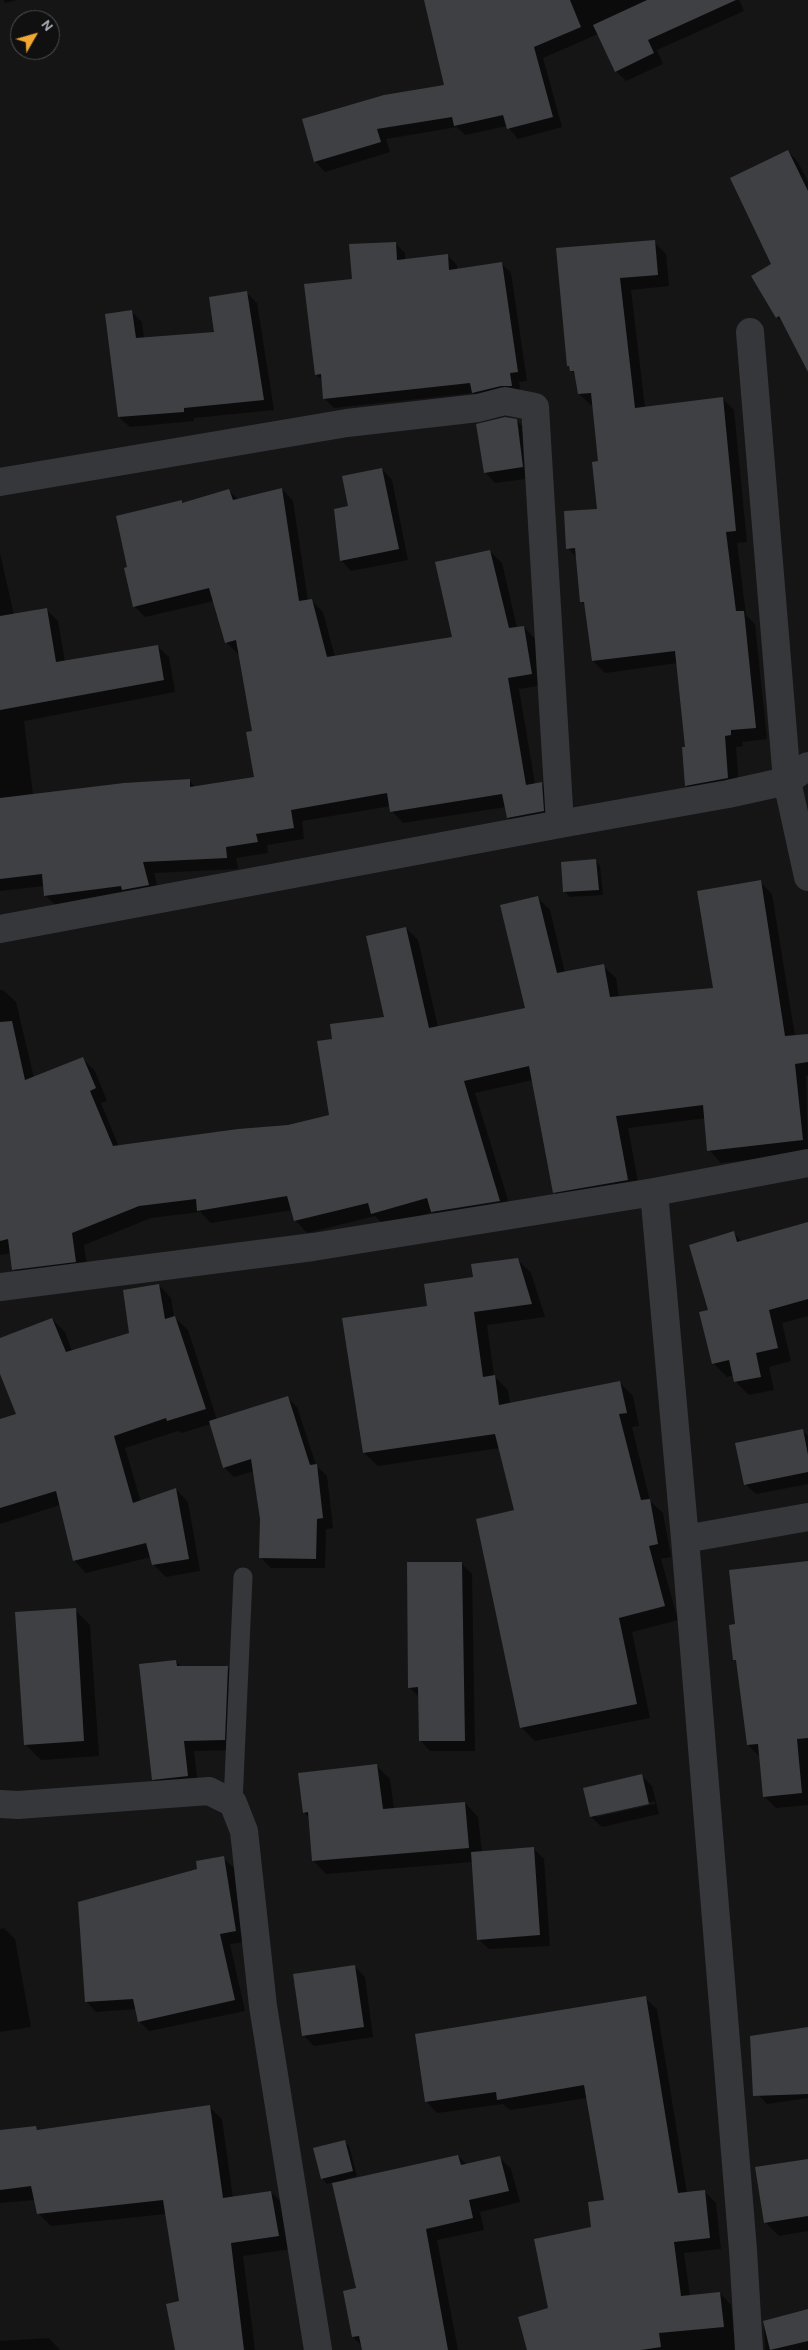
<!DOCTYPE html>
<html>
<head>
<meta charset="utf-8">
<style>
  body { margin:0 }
  #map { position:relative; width:808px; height:2350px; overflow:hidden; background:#151516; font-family:Overpass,sans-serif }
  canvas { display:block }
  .north { position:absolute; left:10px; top:10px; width:50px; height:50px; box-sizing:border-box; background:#101011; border:1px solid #4c4e53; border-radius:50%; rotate:52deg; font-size:14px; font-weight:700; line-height:20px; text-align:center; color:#a6acb7 }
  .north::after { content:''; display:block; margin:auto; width:18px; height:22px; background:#f2a731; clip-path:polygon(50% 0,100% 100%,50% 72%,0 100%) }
</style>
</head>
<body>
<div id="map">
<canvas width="808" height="2350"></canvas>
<div class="north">N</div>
</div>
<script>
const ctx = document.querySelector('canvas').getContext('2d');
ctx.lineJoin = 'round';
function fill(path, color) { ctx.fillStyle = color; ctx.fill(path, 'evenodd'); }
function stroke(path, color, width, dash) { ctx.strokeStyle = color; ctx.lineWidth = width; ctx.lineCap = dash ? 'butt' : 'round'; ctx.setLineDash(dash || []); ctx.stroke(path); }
const shadow = new Path2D(`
  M3 0H17L6 3Z
  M425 0H739L744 11 657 50 663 64 626 81 616 71 598 34 543 58 562 127 518 139 507 126 465 135 457 127 386 139 390 152 325 172 315 161 446 86Z
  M788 151 798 162 808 182V369L785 325 777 317 773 265Z
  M654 242 666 254 669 286 631 290 645 408 723 399 734 410 747 542 737 543 746 615 755 624 767 739 742 742 743 746 736 747 739 790 698 797 686 785 687 748 678 663 605 673 593 661 585 605 582 602 577 558 568 548 598 510 600 462 593 405H591L579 394 576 376 568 366 558 249Z
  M395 243 405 253V260L447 255 457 265V270L501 263 511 273 527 381 519 382 521 396 483 402 473 393 334 408 324 398 323 381 316 375 353 280Z
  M247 293 257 303 274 410 194 418V421L130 427 119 417 132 312 142 322 144 339 216 333Z
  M516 420 527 431 533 478 495 483 485 472Z
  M382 469 392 480 408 560 351 571 341 560 350 507Z
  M282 489 293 501 308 601 311 600 323 612 335 657 454 638 490 551 502 563 517 628 524 627 535 639 543 685 519 689 535 784 541 783 553 795 555 822 519 829 508 818 506 807 403 823 392 811 391 806 302 821 304 839 267 845 268 853 236 858 238 869 154 873 160 896 57 907 46 896 44 886 0 891V553L14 615 47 610 58 621 65 662 157 646 169 657 175 692 24 721 33 795 190 781 196 788 255 778 253 732 240 653 238 654 226 642 214 601 145 617 134 606 129 568 181 502 183 504 229 491 239 500Z
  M595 860 600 866 603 895 570 897 565 892 562 863Z
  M760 882 772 894 795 1036 808 1035V1075L806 1076 808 1153 721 1163 709 1150 706 1118 628 1128 640 1192 566 1204 554 1192 533 1080 475 1093 512 1213 445 1224 433 1212 385 1226 375 1216 307 1233 295 1220 292 1210 211 1223 200 1212 151 1218 84 1245 88 1274 26 1281 14 1269 11 1253 0 1255V990H3L16 1002 34 1078 83 1059 95 1071 107 1101 101 1103 119 1147 288 1126 330 1116 333 1040 386 1018 406 928 418 940 438 1027 526 1009 538 898 550 910 565 973 603 966 616 978 619 998 714 989Z
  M808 1223V1316L782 1323 791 1361 769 1367 774 1390 749 1395 735 1381 734 1375 727 1377 713 1363 710 1311 734 1233 742 1242Z
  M517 1259 531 1273 545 1317 487 1325 494 1376 508 1390 510 1404 619 1382 633 1396 639 1426 632 1427 650 1501 663 1513 671 1557 661 1559 678 1620 632 1632 650 1718 535 1741 522 1728 477 1520 515 1511 500 1448 378 1466 364 1453 428 1307 474 1278Z
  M159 1285 171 1298 174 1317 188 1330 217 1420 287 1397 297 1407 316 1465 327 1476 333 1528 326 1529 325 1568H271L261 1558V1518L254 1471 234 1477 224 1467 211 1424 181 1433 178 1431 125 1448 141 1502 176 1489 188 1502 200 1571 166 1577 153 1564 151 1557 86 1573 74 1560 60 1505 0 1524V1420L18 1415 0 1370V1340L52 1319 65 1332 72 1351 131 1333Z
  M802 1431 808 1436V1484L756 1494 745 1484Z
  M808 1563V1805L776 1808 764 1796 760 1757 748 1745 738 1663 735 1660 736 1625Z
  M462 1564 472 1574 475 1751H430L420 1740 419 1697 410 1688Z
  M75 1610 90 1625 99 1756 41 1760 26 1745Z
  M176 1661 183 1668 227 1667 238 1678 235 1750 194 1751 198 1786 163 1789 153 1779Z
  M377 1766 390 1779 394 1809 465 1803 478 1817 482 1852 534 1849 544 1859 550 1946 489 1949 478 1939 473 1862 326 1874 313 1860 309 1818 304 1812Z
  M641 1775 652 1786 659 1814 602 1827 591 1817 584 1789ZM655 1801V1804L597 1817V1815Z
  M223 1858 234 1868 245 1942 230 1944 245 2011 149 2031 139 2021 136 2009 96 2012 86 2001 199 1870Z
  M4 1928 15 1939 31 2027 0 2032V1929Z
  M354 1966 365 1977 373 2037 314 2046 303 2035Z
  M645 1998 657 2009 687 2193 704 2191 716 2203 721 2249 684 2253 690 2296 720 2293 731 2305 734 2334 744 2350H529L606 2201 587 2098 510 2110 503 2104 437 2113 426 2101Z
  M808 2028V2098L767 2104 754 2090Z
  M209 2107 222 2119 233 2198 271 2192 284 2205 291 2249 243 2256 255 2350H176L180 2302 166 2214 51 2226 38 2213 35 2200 0 2203V2131L36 2128 39 2131Z
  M344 2141 349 2146 357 2176 346 2179V2181L458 2156 467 2165 499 2157 511 2169 520 2202 480 2212 484 2230 437 2240 458 2350H363L362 2346 353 2337 358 2289 333 2182 327 2184 322 2178Z
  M808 2161V2231L779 2236 765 2222Z
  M808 2310V2350H765L764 2322Z
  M49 2338 60 2350H0V2341Z`);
const building = new Path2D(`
  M424 0H570L581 27 534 47 553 117 507 129 503 115 454 126 452 117 377 129 381 142 314 162 302 119 384 95 444 85Z
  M647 0H736L648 40 654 53 615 72 593 25Z
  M788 150 808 191V372L779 316 776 318 751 276 771 264 730 178Z
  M655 240 658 275 620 278 635 408 723 397 736 531 726 532 736 611H744L756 728 731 730V735L725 736 728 778 685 786 682 747H685L675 651 592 661 584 602H580L575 548 566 549 564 511 597 509 592 462 598 461 591 393 578 394 574 371H570L569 366H567L556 248Z
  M396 242 397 260 448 254 449 270 502 262 518 372 510 373 512 386H501L472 393 470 383 323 399 321 374 315 375 304 284 352 279 349 244Z
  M247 291 264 400 184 408V412L118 417 105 314 132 310 136 338 214 332 209 297Z
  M505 417 517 419 523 467 484 473 476 424Z
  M382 468 399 549 340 561 334 509 348 506 342 476Z
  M282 488 299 601 312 599 327 657 452 637 435 562 490 550 509 628 524 626 532 674 508 678 526 785 542 782 544 811 507 818 502 794 390 812 387 793 291 810 294 828 256 834 258 842 226 847 227 858 143 862 149 885 122 890 121 886 44 896 42 874 0 879V798L124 783 190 779V787L254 777 246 732 252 731 236 640 225 643 209 588 133 607 124 568 127 567 116 516 182 500V503L229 489 233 500Z
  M47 608 56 662 158 645 164 680 0 710V616Z
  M596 859 599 890 563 892 561 862Z
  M761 880 785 1036 808 1034V1062L795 1064 803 1140 707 1151 703 1105 616 1116 628 1180 553 1193 529 1066 464 1081 500 1201 431 1212 427 1198 371 1214 368 1203 294 1221 287 1196 197 1211 196 1199 139 1206 72 1233 76 1262 12 1270 8 1239 0 1241V1022L12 1021 25 1080 83 1057 96 1088 90 1091 113 1146 238 1129 288 1125 329 1115 317 1041 332 1039 330 1024 384 1017 366 936 406 927 429 1028 525 1008 500 905 538 896 557 973 604 964 610 997 713 988 697 891Z
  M808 1222V1299L769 1310 778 1348 756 1353 761 1377 734 1382 729 1360 712 1364 699 1312 708 1310 689 1245 734 1231 737 1242Z
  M518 1258 532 1304 474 1312 483 1377 495 1375 499 1405 620 1381 627 1413 619 1414 641 1500 650 1499 658 1544 649 1546 665 1606 619 1618 637 1704 520 1728 476 1519 514 1510 495 1434 363 1453 342 1318 427 1306 424 1284 473 1277 471 1264Z
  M159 1284 165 1319 175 1316 206 1409 167 1421 166 1418 114 1436 133 1503 176 1488 189 1559 152 1565 146 1543 73 1561 56 1491 0 1508V1419L16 1414 0 1374V1338L52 1318 66 1352 129 1333 123 1290Z
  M288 1396 310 1465 317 1464 323 1518 317 1519 316 1559 259 1558 260 1519 251 1459 223 1468 209 1421Z
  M803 1429 808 1455V1472L744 1485 735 1443Z
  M808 1561V1738L797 1739 802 1793 763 1797 758 1744 747 1745 736 1660H733L729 1625 735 1624 729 1570Z
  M407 1562H462L465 1741H419L418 1687 408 1688Z
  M76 1608 84 1741 24 1745 15 1612Z
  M176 1660 177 1666H228L225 1740 184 1741 188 1776 152 1780 139 1664Z
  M377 1764 383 1809 465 1802 469 1848 312 1861 308 1812 303 1813 298 1773Z
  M642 1774 649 1804 590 1817 583 1788Z
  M534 1847 540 1935 477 1940 471 1852Z
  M224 1856 236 1931 220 1934 235 2000 138 2022 133 1999 85 2002 78 1902 197 1869 196 1861Z
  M355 1965 364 2027 302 2036 293 1974Z
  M646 1996 678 2193 705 2190 710 2238 674 2242 681 2296 720 2292 724 2327 659 2333 661 2347 641 2350H527L518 2317 548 2308 534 2239 591 2227 588 2202 604 2200 584 2085 497 2100 496 2092 425 2102 415 2034Z
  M808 2027V2094L753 2096 750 2036Z
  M210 2105 223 2198 271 2191 279 2236 231 2243 244 2350H175L166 2304 179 2301 163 2200 37 2214 31 2186 0 2190V2130L36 2126 37 2130Z
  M345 2140 353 2171 321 2179 313 2148Z
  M458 2155 461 2165 500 2156 509 2191 469 2200 473 2218 426 2229 448 2350H362L359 2336 352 2337 343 2291 356 2288 332 2183Z
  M808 2159V2216L764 2223 755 2167Z
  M808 2309V2341L770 2350 763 2321Z`);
const service = new Path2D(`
  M233 1803 243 1577`);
const minor = new Path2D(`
  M750 332 787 781 808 877
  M0 482 347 423 478 408 505 401 535 407 560 824
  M0 929 560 824 728 794 787 781 808 766
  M654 1192 685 1539 743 2250 749 2350
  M0 1287 313 1247 654 1192 808 1163
  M685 1539 808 1517
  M0 1804 18 1805 209 1791 233 1803 244 1831 263 2006 318 2350`);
fill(shadow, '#0007');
fill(building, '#3f4043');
stroke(service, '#36373b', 19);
stroke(minor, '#36373b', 28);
</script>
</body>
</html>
